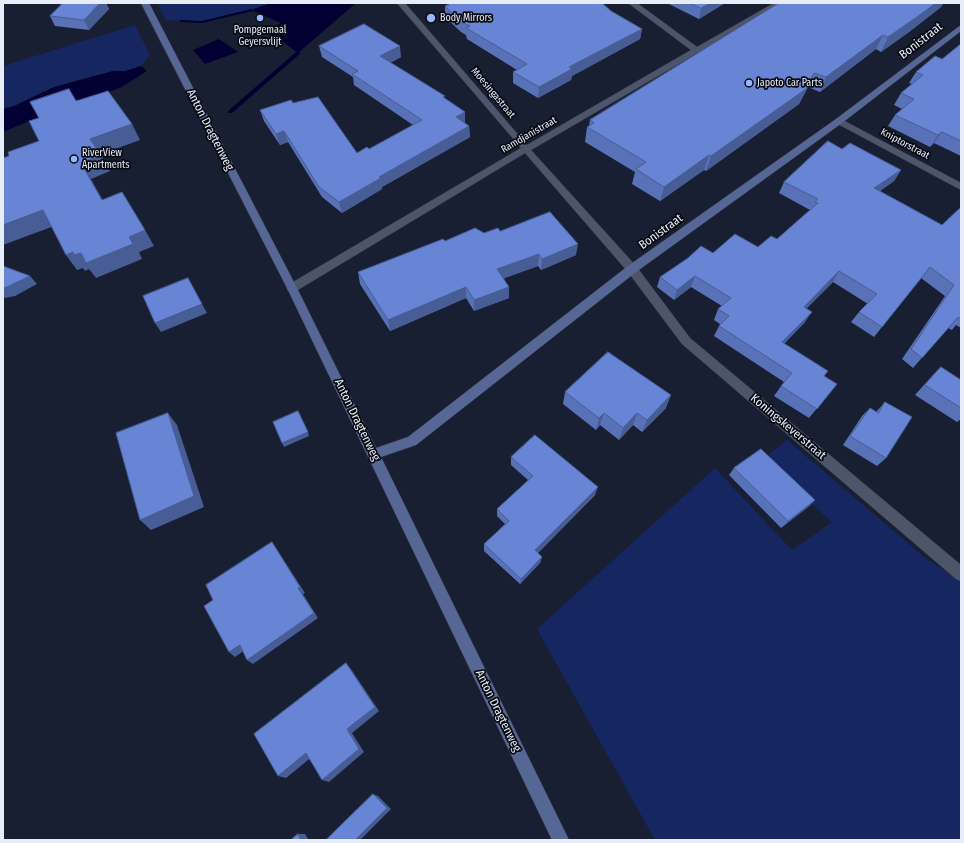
<!DOCTYPE html>
<html>
<head>
<meta charset="utf-8">
<style>
  body { margin:0 }
  #map { position:relative; width:964px; height:843px; overflow:hidden; background:#181f32; font-family:"Fira Sans Condensed",sans-serif }
  canvas { display:block }
  .frame { position:absolute; inset:0; border:4px solid #e7ecf9; pointer-events:none }
</style>
</head>
<body>
<div id="map">
<canvas width="964" height="843"></canvas>
<div class="frame"></div>
</div>
<script>
const ctx = document.querySelector('canvas').getContext('2d');
ctx.lineJoin = 'round';
function fill(path, color) { ctx.fillStyle = color; ctx.fill(path, 'evenodd'); }
function stroke(path, color, width, dash) { ctx.strokeStyle = color; ctx.lineWidth = width; ctx.lineCap = dash ? 'butt' : 'round'; ctx.setLineDash(dash || []); ctx.stroke(path); }
function write(font, color, halo, rows, align = 'center') {
  ctx.font = font + ' "Fira Sans Condensed",sans-serif'; ctx.lineWidth = 3.5; ctx.setLineDash([]); ctx.textBaseline = 'middle'; ctx.strokeStyle = halo; ctx.fillStyle = color; for (const [text, x, y, turn = 0] of rows) {
    ctx.save(); ctx.translate(x, y); ctx.rotate((+turn || 0) * Math.PI / 180); ctx.textAlign = isNaN(turn) ? turn : align; if (halo) ctx.strokeText(text, 0, 0); ctx.fillText(text, 0, 0); ctx.restore();
  }
}
const green = new Path2D(`
  M157 3H271L251 10 202 22 166 20Z
  M135 25 150 55 141 66 125 71H113L54 87 14 106 3 109V66Z
  M787 440 928 560 954 576 961 582V840H655L537 629 715 468 792 550 832 522 762 460Z`);
const water = new Path2D(`
  M271 3H356L298 53 268 31 281 23 251 10Z
  M219 39 238 52 205 64 193 50Z
  M141 66 147 71 122 87 34 119 3 132V109L14 106 54 87 113 71H125Z`);
const stream = new Path2D(`
  M251 9 253 10V11L202 23 181 22 179 21 181 20 202 21Z
  M296 52 301 53 232 113H228V111Z`);
const street = new Path2D(`
  M397 3H405L527 145 691 50 628 3H637L697 47 774 3H783L531 150 636 266 690 338 961 565V581L956 579 682 344 628 272 525 153 296 291H288L287 288 288 285 521 148Z
  M839 118 961 183V190L836 123 835 121 836 119Z`);
const secondary = new Path2D(`
  M141 3H149L297 288 376 448 408 437 628 266 836 119 961 25V31L842 123 636 272 416 445 381 457 569 840H552L287 288Z`);
const wall = new Path2D(`
  M63 3H106L109 9 89 30 55 26 50 16Z
  M667 3H725L699 19Z
  M447 4 611 11 642 29 640 39 572 76 571 80 538 98 513 83V72L517 70 467 39 466 35 461 32 445 17V6H447Z
  M941 7 909 32 881 52 876 49 820 92 808 87 799 104 706 171 704 170 660 201 632 184 635 172 585 142 587 127 589 126 590 120Z
  M961 44V156L934 143 930 147 888 126 895 115 902 109 894 105 901 93 912 84 909 83 916 72 942 59Z
  M319 46 401 57 390 63 465 112V123L469 126 470 137 382 187V189L342 213 322 197 288 142 280 145 264 121 260 110 293 103 357 153 369 149 413 125 354 85 353 77 322 57Z
  M842 149 901 170 894 181 880 191 942 225 961 207V328L956 325 952 330 948 328 913 368 902 359 945 296 921 278 874 337 851 322 859 312 868 304 833 282 806 309 805 322 784 344 824 376 837 384 809 418 774 396 784 382 714 336 720 324 714 320 718 309 722 306 691 287 674 300 657 287 660 277 713 253 758 247 777 239 810 210 779 193 784 182Z
  M500 231 576 255 541 270 538 266 504 278 509 298 474 311 466 298 390 331 360 284 358 272 445 241 484 233Z
  M941 367 961 380V419L957 422 915 395 931 377Z
  M565 392 666 408 642 432 633 425 619 440 600 425 596 430 563 404Z
  M885 402 886 458 877 466 843 445 862 416 870 408 876 412Z
  M511 457 595 495 538 553 542 557 540 563 520 584 484 551V544L505 524 497 516V509L528 480 511 465Z
  M734 468 815 500 808 507 781 528 729 475Z`);
const shadedWall = new Path2D(`
  M100 3H106L109 9 89 30 84 20Z
  M711 3H725L699 19 701 8Z
  M936 3H944L941 7 909 32 881 52 888 37Z
  M642 29 640 39 572 76 571 80 538 98 539 87 569 67Z
  M883 35 876 49 820 92 826 77Z
  M400 46 401 57 381 67 380 56Z
  M814 73 808 87 799 104 706 171 711 156Z
  M465 112V123L456 117Z
  M132 124 140 140 99 155 90 139Z
  M469 126 470 137 382 187V189L342 213 339 202 379 177Z
  M284 131 288 142 280 145 276 134Z
  M942 132 934 143 930 147 938 135Z
  M101 155 110 171 91 179 112 215 81 163Z
  M709 155 704 170 660 201 664 187Z
  M901 170 894 181 867 199 874 188Z
  M43 210 54 226 3 245V225Z
  M145 230 154 246 139 252 142 259 96 278 89 269 85 271 83 268 77 270 66 255 73 252 81 253Z
  M578 244 576 255 541 270 542 259Z
  M539 254 538 266 497 281V269Z
  M839 271 833 282 797 317 804 307Z
  M30 276 37 284 15 296 5 298 3 295V288Z
  M695 276 691 287 674 300 677 290Z
  M466 287V298L390 331 388 320Z
  M509 287V298L474 311V300Z
  M202 304 207 313 161 332 155 323Z
  M812 312 805 322 775 352 782 342Z
  M671 395 666 408 642 432 647 420Z
  M168 413 177 425 204 507 151 530 140 520Z
  M604 413 600 425 596 430 599 418Z
  M637 413 633 425 619 440 623 428Z
  M308 432 309 436 284 447 282 443Z
  M598 487 595 495 534 557 535 550Z
  M815 500 808 507 781 528 788 521Z
  M272 542 305 593 303 594 318 618 253 664 247 660 298 588Z
  M542 557 540 563 520 584 521 579Z
  M240 645 245 650 235 657 229 652Z
  M346 663 351 669 379 711 352 733 364 752 329 782 322 780 347 729Z
  M306 753 313 756 286 778 278 776Z
  M373 794 378 796 391 809 360 840H355Z
  M298 834H305L309 840H301Z`);
const building = new Path2D(`
  M63 3H100L84 20 50 16Z
  M449 3H602L611 11 642 29 569 67 572 69 539 87 513 72 527 64 466 28 470 26 461 22 445 6 449 5 447 4Z
  M690 3H711L701 8Z
  M779 3H936L917 17 888 37 883 35 826 77 814 73 806 89 711 156 709 155 664 187 636 169 646 162 587 127 594 123 590 120Z
  M364 24 400 46 380 56 445 96 443 97 465 112 456 117 469 126 379 177 381 178 339 202 319 187 284 131 276 134 260 110 291 100 293 103 318 97 357 153 367 147 369 149 422 120 352 74 358 71 319 46Z
  M961 44V141L942 132 938 135 895 115 914 99 901 93 923 75 916 72 935 56 942 59Z
  M69 89 76 101 108 91 132 124 90 139 101 155 81 163 102 200 122 192 145 230 129 237 133 244 86 263 81 253 74 255 73 252 66 255 43 210 3 225V158L9 156 8 152 39 141 29 121 39 118 30 102Z
  M828 141 842 149 850 143 901 170 874 188 942 225 961 207V319L958 317 922 358 911 349 954 285 930 267 882 327 859 312 877 294 839 271 804 307 812 312 782 342 828 371 824 376 837 384 817 409 781 386 792 373 719 326 729 316 718 309 731 298 695 276 677 290 660 277 688 258 701 246 713 253 735 234 758 247 771 236 777 239 818 203 815 202 818 199 784 182Z
  M550 212 578 244 542 259 539 254 497 269 509 287 474 300 466 287 388 320 358 272 443 239 445 241 475 228 484 233 498 228 500 231Z
  M3 266 30 276 7 287 3 288Z
  M188 278 202 304 155 323 143 296Z
  M608 352 671 395 647 420 637 413 623 428 604 413 599 418 565 392Z
  M941 367 961 380V408L925 385Z
  M885 402 912 417 886 458 850 436 870 408 878 413Z
  M298 411 308 432 282 443 273 422Z
  M168 413 194 496 140 520 116 433Z
  M535 435 598 487 535 550 542 557 521 579 484 544 509 521 497 509 533 476 511 457Z
  M761 449 815 500 788 521 734 468Z
  M272 542 300 587 298 588 314 613 247 660 240 645 229 652 204 606 213 600 206 585Z
  M346 663 375 707 347 729 359 749 322 780 306 753 278 776 254 734Z
  M373 794 387 808 355 840H326Z
  M298 834 301 840H291Z`);
const markers = [
  [260,18,4,"#99b5fd"],
  [431,18,5,"#99b5fd"],
  [749,83,4,"#99b5fd"],
  [74,159,4,"#99b5fd"]
];
const farPoinames = [
  ["Body Mirrors",440,18],
  ["Pompgemaal",260,30,"center"],
  ["Geyersvlijt",260,42,"center"],
  ["Japoto Car Parts",757,83],
  ["RiverView",82,153],
  ["Apartments",82,165]
];
const farStreetnames = [
  ["Moesingastraat",493,93,50],
  ["Ramdjanistraat",529,135,-30],
  ["Kniptorstraat",905,144,28]
];
const streetNames = [
  ["Bonistraat",921,41,-38],
  ["Anton Dragtenweg",210,130,63],
  ["Bonistraat",661,232,-36],
  ["Anton Dragtenweg",357,420,64],
  ["Koningskeverstraat",788,427,40],
  ["Anton Dragtenweg",498,711,64]
];
fill(green, '#162660');
fill(water, '#020032');
fill(stream, '#020032');
stroke(street, '#363b4a', 1);
stroke(secondary, '#363b4a', 1);
fill(street, '#4c556a');
fill(secondary, '#566796');
fill(wall, '#5972b7');
fill(shadedWall, '#485c95');
fill(building, '#6784d5');
stroke(building, '#485c95', 1);
for (const [x, y, r, color] of markers) { const dot = new Path2D(); dot.arc(x, y, r, 0, 2 * Math.PI); ctx.fillStyle = color; ctx.fill(dot); stroke(dot, '#070a12', 1.5); }
write('10px', '#e7ecf9', '#070a12', farPoinames, 'left');
write('10px', '#e7ecf9', '#070a12', farStreetnames);
write('12px', '#e7ecf9', '#070a12', streetNames);
</script>
</body>
</html>
